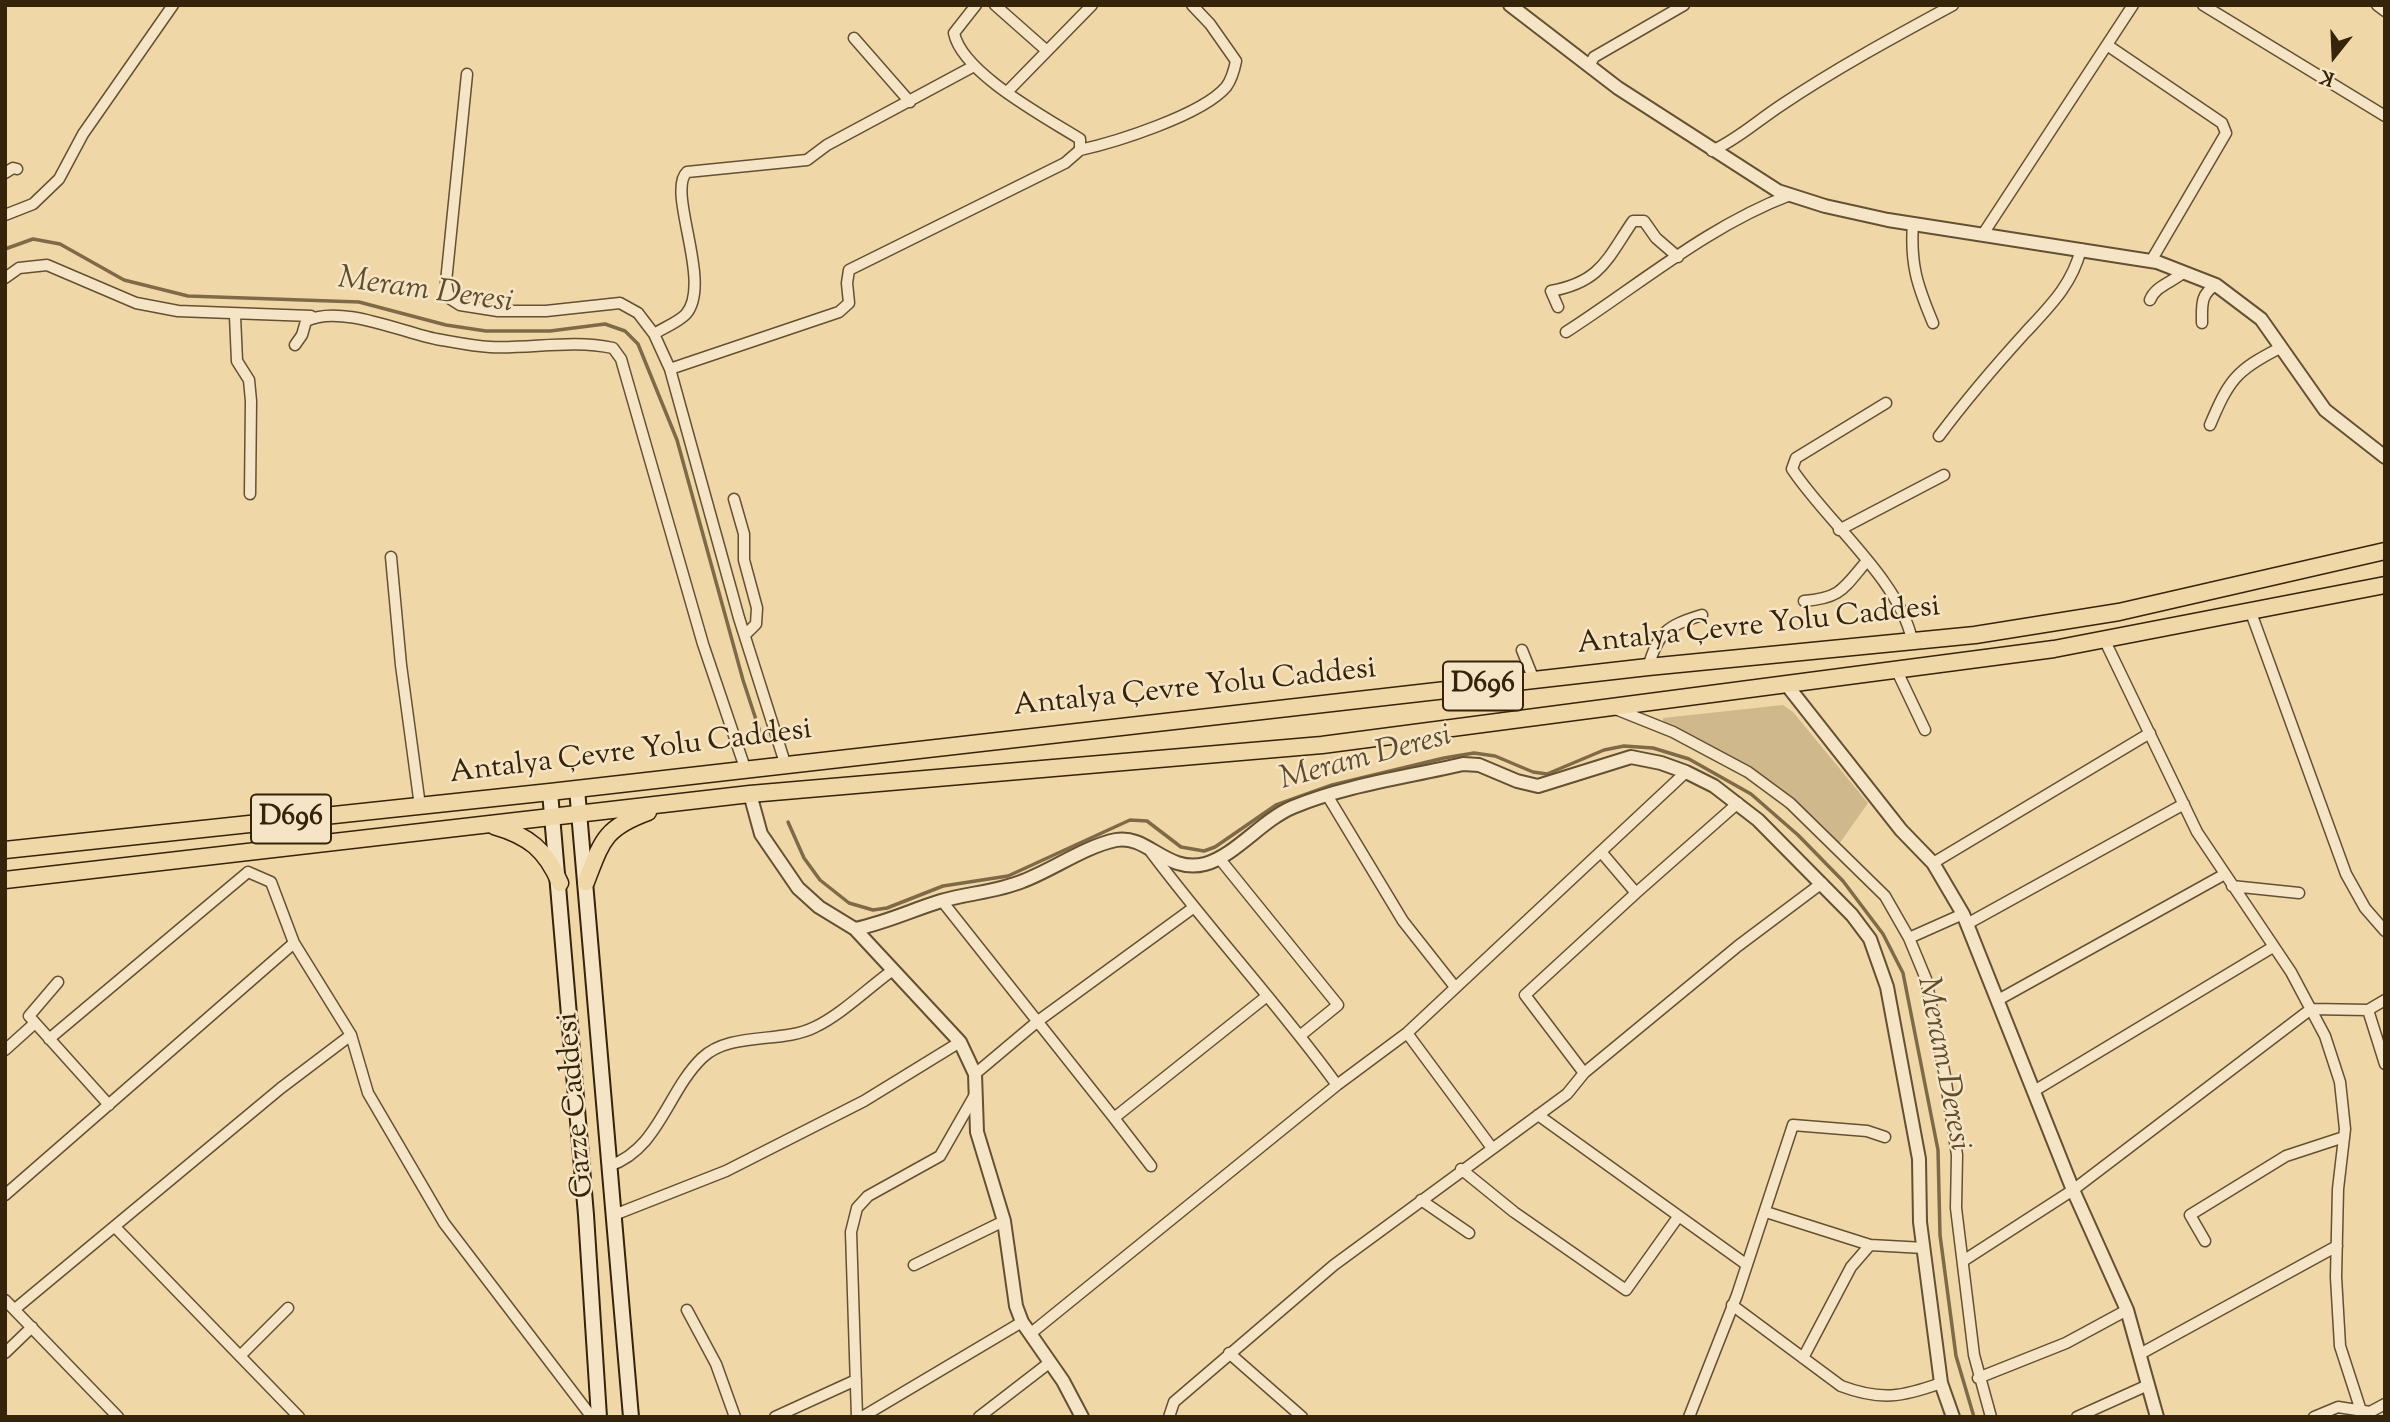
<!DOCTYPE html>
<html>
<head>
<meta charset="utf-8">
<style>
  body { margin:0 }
  #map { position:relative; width:2390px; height:1422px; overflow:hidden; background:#f0d7a8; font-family:"Sorts Mill Goudy",serif }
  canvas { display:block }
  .frame { position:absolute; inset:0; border:7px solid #35230a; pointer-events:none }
  .north { position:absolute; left:2299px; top:21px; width:70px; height:70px; -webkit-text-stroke:5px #f5e5c6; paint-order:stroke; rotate:198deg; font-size:19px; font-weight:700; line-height:28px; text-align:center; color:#35230a }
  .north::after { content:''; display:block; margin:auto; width:24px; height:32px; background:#35230a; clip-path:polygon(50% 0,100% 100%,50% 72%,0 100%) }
</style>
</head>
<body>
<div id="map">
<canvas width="2390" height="1422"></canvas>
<div class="frame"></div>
<div class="north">K</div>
</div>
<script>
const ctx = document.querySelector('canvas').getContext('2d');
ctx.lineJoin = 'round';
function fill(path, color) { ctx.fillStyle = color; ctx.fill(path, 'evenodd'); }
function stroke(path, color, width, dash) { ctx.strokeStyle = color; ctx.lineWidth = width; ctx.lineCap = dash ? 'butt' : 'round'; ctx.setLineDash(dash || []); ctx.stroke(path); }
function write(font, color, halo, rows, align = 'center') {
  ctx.font = font + ' "Sorts Mill Goudy",serif'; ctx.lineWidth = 5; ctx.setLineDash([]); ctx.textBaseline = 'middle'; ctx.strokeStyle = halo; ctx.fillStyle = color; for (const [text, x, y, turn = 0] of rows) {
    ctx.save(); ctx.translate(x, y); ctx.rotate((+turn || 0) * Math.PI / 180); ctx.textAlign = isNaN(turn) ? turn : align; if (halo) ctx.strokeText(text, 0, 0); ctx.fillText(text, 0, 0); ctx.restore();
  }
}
const green = new Path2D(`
  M1783 705 1793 712 1868 803 1837 847C1786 795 1726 757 1663 721V718Z`);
const stream = new Path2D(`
  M5 249 33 239 60 244 124 280 188 296 359 302 446 325 486 331H550L605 324 625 331 638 344 677 440 743 680 763 741
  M788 822 804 858 820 880 849 903 873 910 887 908 943 886 1008 876 1130 820 1147 821 1181 847 1204 851 1215 847 1276 805 1332 785 1444 758 1474 753 1495 756 1533 772 1547 774 1604 750 1624 746 1653 748 1689 759 1751 794 1798 835 1843 881 1883 934 1903 973 1938 1150 1940 1235 1956 1356 1974 1417`);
const minor = new Path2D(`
  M995 5 1047 51
  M2203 5 2385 116
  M2377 5 2385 11
  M854 38 910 102
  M2107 45 2222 123 2226 133 2151 261
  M1589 66 1594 57 1684 5
  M467 74 446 282 449 298 460 305 498 311H546L620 303 638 313 654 334 670 369 739 618 785 763
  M1008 91 1092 5
  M1080 150C1116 142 1202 115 1226 87 1232 79 1234 71 1236 61L1210 24 1192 5
  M1712 151C1738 139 1756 122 1780 106 1835 69 1894 37 1953 5
  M5 173 13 168 17 169
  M5 215 33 204 59 179 83 134 173 5
  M1913 223C1910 264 1917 285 1933 323
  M1983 234 2133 5
  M5 278 19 268 47 265 136 303 178 311 311 316
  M2150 300C2155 286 2173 282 2184 272
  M1558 307 1551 291C1601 282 1607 259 1633 221H1644L1656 238 1678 257
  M235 316 237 361 249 380 251 401 250 494
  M2202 323C2202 306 2200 294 2216 285
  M1566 332C1639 285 1708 226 1790 195
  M654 334C663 328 679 322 686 314 713 283 666 191 687 172L807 160 827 145 974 66
  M295 345 302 335 306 321C340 304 401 332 436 339 454 342 472 346 490 347 531 349 572 339 613 348L621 359 703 644 745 768
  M670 369 839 312 849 303 847 283 849 270 1065 163 1080 150V139C1045 117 962 73 954 33L976 5
  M1886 403 1796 458 1792 469C1827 522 1899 579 1912 640
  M2210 425C2229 380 2236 370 2280 348
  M1939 436C1966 400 1995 366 2025 333 2050 306 2072 285 2081 249
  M734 499 744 534V560L757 608 756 624 745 635
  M1839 530 1944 475
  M391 557 401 665 420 806
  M1804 601C1841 598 1843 589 1866 562
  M2250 610 2346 874 2365 908 2385 931
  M2104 639 2197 832 2291 972 2325 1036 2340 1082 2345 1129 2338 1189 2336 1277 2340 1346 2363 1417
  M1522 650 1534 680
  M1648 667C1659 632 1666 626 1702 615
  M1896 669 1925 730
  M1613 708 1673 732 1748 772 1790 803 1885 896 1909 938 1926 979 1945 1076 1957 1155 1956 1208 1974 1355 1991 1417
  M1327 795 1403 921 1455 987
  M1151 852C1211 932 1279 1005 1337 1085
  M1219 858 1338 1005 1301 1035
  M1933 863 2150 733
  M248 872 271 882 294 943 351 1035 368 1093 444 1223 588 1412
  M2232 886 2299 893
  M1636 893 1738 803
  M942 901 1114 1118 1267 996
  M1967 924 2184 804
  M1909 938 1963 914
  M58 982 29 1016 109 1105
  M1998 1000 2225 874
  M2368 1010 2385 1064
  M1407 1033 1492 1148
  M49 1039 248 872
  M5 1050 35 1023
  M1584 1073 1525 995 1636 893 1602 853
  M975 1074 1038 1021 1193 908
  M2034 1091 2273 947
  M1538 1115 1747 1265
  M1114 1118 1151 1166
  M609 1166C659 1149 667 1092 702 1058 730 1031 782 1044 815 1027 842 1014 868 988 893 970
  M1461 1169 1514 1212 1626 1290 1678 1217
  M5 1195 294 943
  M1421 1200 1469 1233
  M1766 1212 1870 1245 1924 1248
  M614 1215 726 1171 864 1101 960 1042
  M115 1227 299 1417
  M2205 1241 2190 1215 2286 1156 2344 1137
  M1963 1261 2073 1190 2311 1009 2368 1010 2385 1000
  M914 1265 1004 1221
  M5 1300 118 1417
  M1732 1305 1841 1386C1881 1401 1902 1397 1941 1383
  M15 1309 281 1088 351 1035
  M687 1310 716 1364 735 1417
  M1030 1334 1337 1085 1407 1033 1686 772
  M5 1353 32 1327
  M1229 1353 1302 1417
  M2140 1354 2337 1246
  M240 1356 288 1308
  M1803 1358 1851 1267 1870 1245
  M1978 1378 2066 1343 2127 1310
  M775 1417 856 1380
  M857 1417 851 1232 857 1208 868 1196 940 1156 976 1093
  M862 1417 1022 1322
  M979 1417 1049 1363
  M1169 1417 1174 1402 1334 1265 1567 1094 1584 1073 1738 946 1822 883
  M1689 1417 1737 1295 1793 1125 1867 1131 1885 1137
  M2077 1417 2148 1385
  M2314 1417 2338 1407 2370 1412 2385 1404`);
const tertiary = new Path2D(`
  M1510 5 1618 88 1778 191 1825 206 1888 220 2157 262 2216 285 2261 319 2325 410 2385 457
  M1786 684 1901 830 1933 863 1963 914 2073 1190 2127 1310 2157 1417
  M750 794 761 834 798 888 819 907 855 929 960 1042 975 1074 977 1132 1004 1221 1016 1306 1022 1322 1063 1381 1082 1417
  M855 929C885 923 912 910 941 901 968 893 997 892 1023 881 1052 870 1086 846 1116 840 1147 834 1167 874 1205 864 1235 856 1262 820 1293 807 1346 785 1408 777 1463 764L1479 765 1517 781 1538 786 1631 757 1661 763 1686 772 1714 786 1758 820 1852 915 1870 939 1887 987 1919 1159 1920 1222 1941 1383 1953 1417`);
const secondary = new Path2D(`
  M577 789 631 1417
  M550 792 586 1215 599 1417`);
const trunk = new Path2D(`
  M494 826C529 836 546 850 560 883
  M5 850 550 792 1648 667 1975 635 2119 612 2385 551
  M5 880 750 794 1322 745 2054 649 2385 585
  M586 882C602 841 604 828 648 812`);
const shields = [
  [1483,686,80],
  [291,819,80]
];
const shieldNames = [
  ["D696",1483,686],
  ["D696",291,819]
];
const streetNames = [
  ["Antalya Çevre Yolu Caddesi",1759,628,-6],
  ["Antalya Çevre Yolu Caddesi",1195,690,-6],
  ["Antalya Çevre Yolu Caddesi",631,754,-7],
  ["Gazze Caddesi",578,1105,-95]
];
const waterNames = [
  ["Meram Deresi",425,293,8],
  ["Meram Deresi",1366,760,-15],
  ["Meram Deresi",1941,1064,79]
];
fill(green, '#d0b88d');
stroke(stream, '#7f6a48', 3.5);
stroke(minor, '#645032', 13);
stroke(tertiary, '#645032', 16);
stroke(secondary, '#35230a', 18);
stroke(trunk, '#35230a', 19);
stroke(minor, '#f5e5c6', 10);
stroke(tertiary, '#f5e5c6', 12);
stroke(secondary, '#f5e5c6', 14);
stroke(trunk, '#f0d7a8', 16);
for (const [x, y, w] of shields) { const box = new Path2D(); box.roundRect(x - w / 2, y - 24.5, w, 49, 5); ctx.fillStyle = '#f5e5c6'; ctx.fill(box); stroke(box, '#35230a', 2); }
write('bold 28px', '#35230a', null, shieldNames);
write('30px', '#35230a', '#f5e5c6', streetNames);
write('italic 32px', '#604d2e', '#f5e5c6', waterNames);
</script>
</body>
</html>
